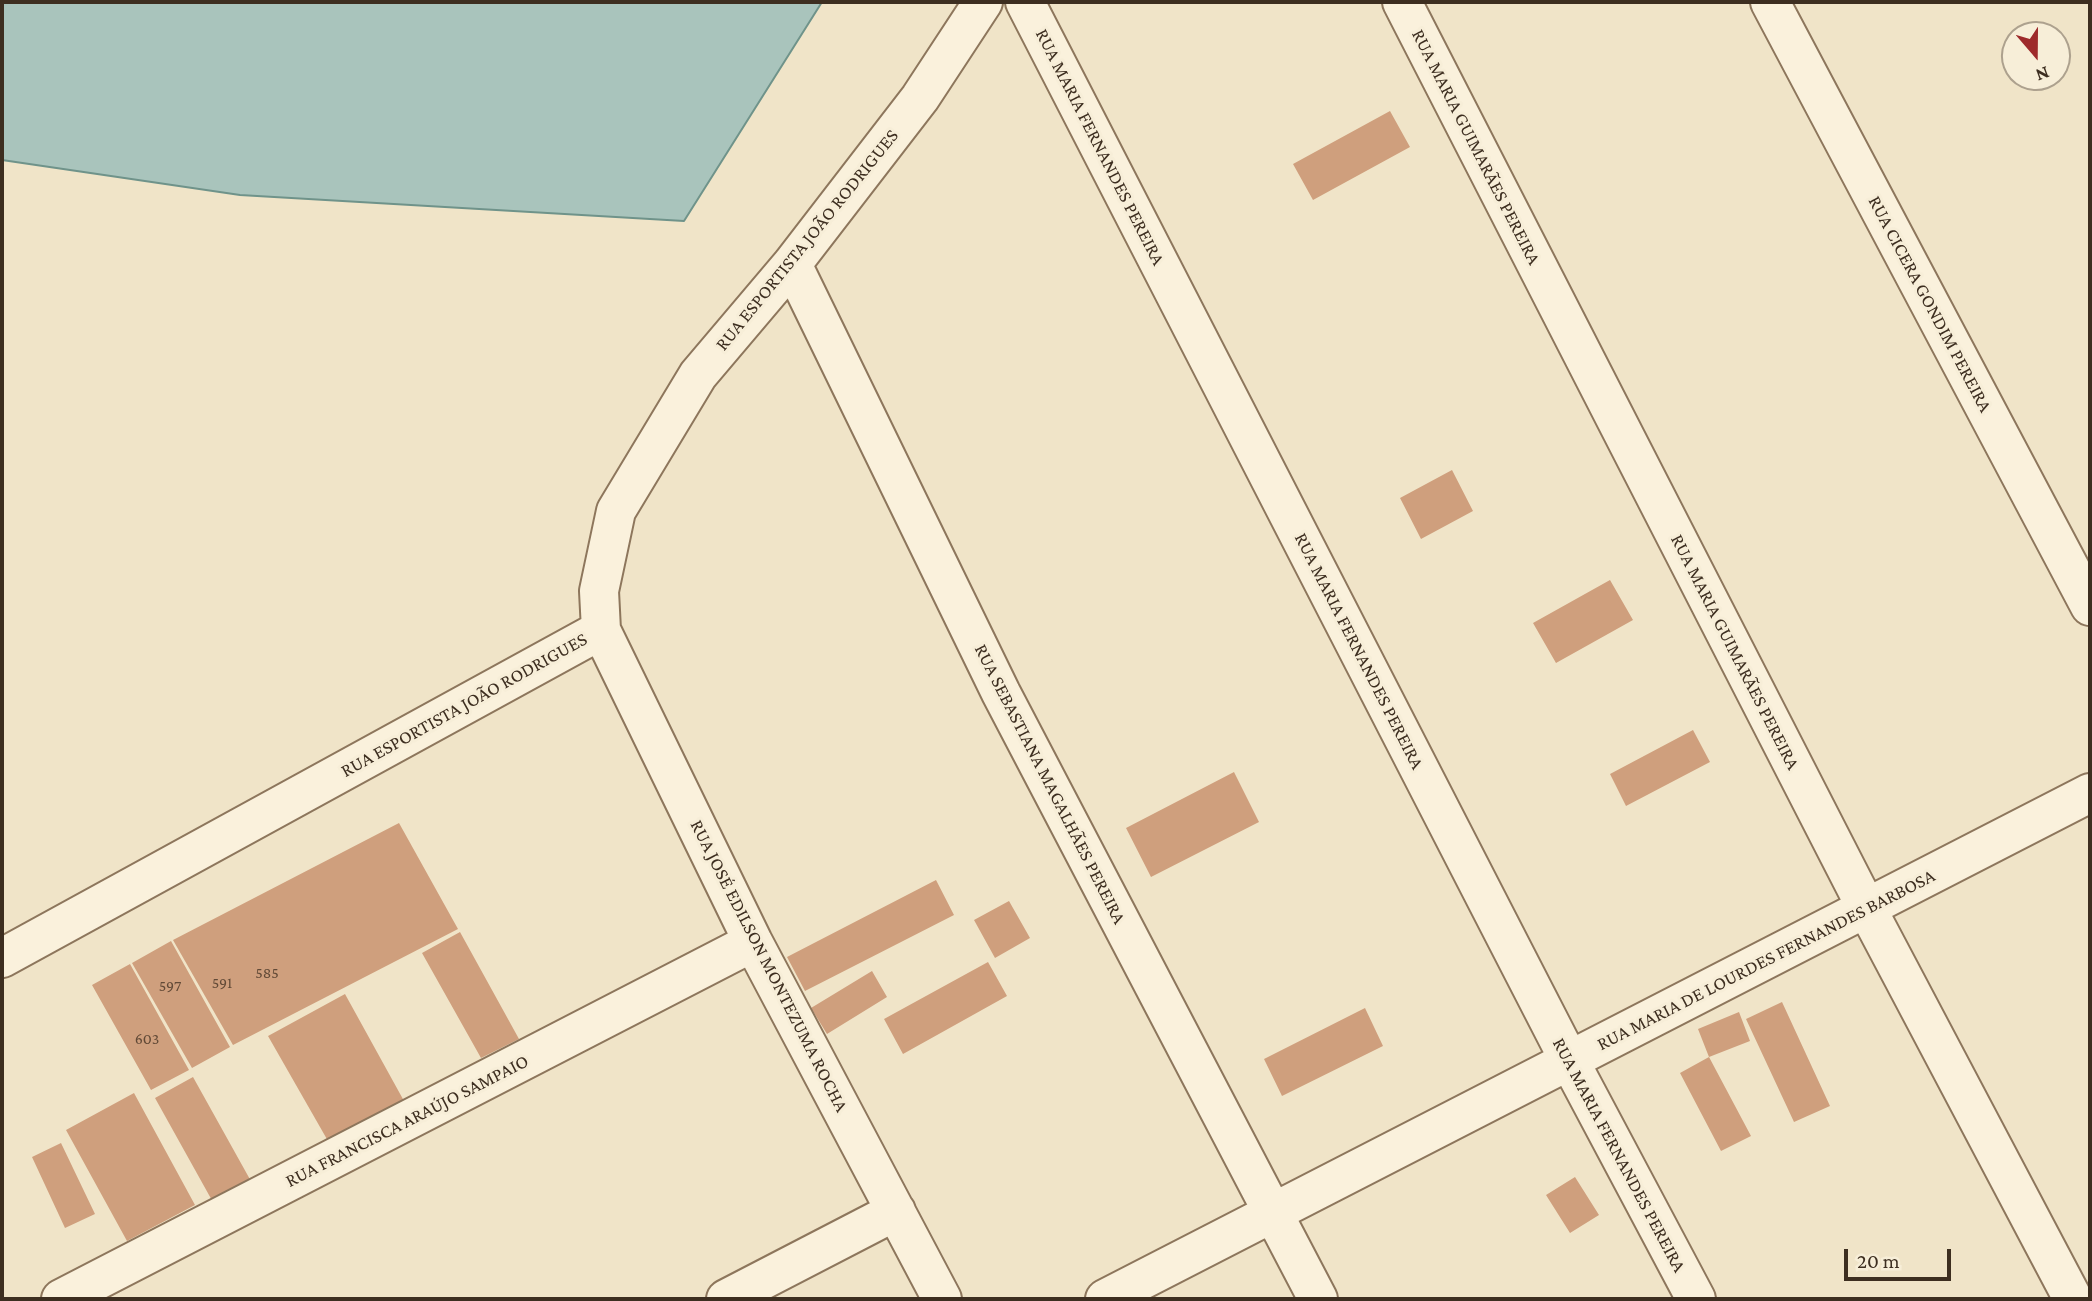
<!DOCTYPE html>
<html>
<head>
<meta charset="utf-8">
<style>
  body { margin:0 }
  #map { position:relative; width:2092px; height:1301px; overflow:hidden; background:#f0e4c8; font-family:"Crimson Pro",serif }
  canvas { display:block }
  .frame { position:absolute; inset:0; border:4px solid #3d2e20; pointer-events:none }
  .north { position:absolute; left:2001px; top:21px; width:70px; height:70px; box-sizing:border-box; background:#f7eed8; border:2px solid #ada18e; border-radius:50%; rotate:160deg; font-size:19px; font-weight:700; line-height:28px; text-align:center; color:#3d2e20 }
  .north::after { content:''; display:block; margin:auto; width:24px; height:32px; background:#9e2a2b; clip-path:polygon(50% 0,100% 100%,50% 72%,0 100%) }
  .scale { position:absolute; left:1844px; top:1249px; width:107px; height:32px; box-sizing:border-box; border:4px solid #3d2e20; border-top:0; padding-left:9px; font-size:21px; line-height:24px; white-space:nowrap; color:#3d2e20; -webkit-text-stroke:5px #f7eed8; paint-order:stroke }
</style>
</head>
<body>
<div id="map">
<canvas width="2092" height="1301"></canvas>
<div class="frame"></div>
<div class="north">N</div>
<div class="scale">20 m</div>
</div>
<script>
const ctx = document.querySelector('canvas').getContext('2d');
ctx.lineJoin = 'round';
function fill(path, color) { ctx.fillStyle = color; ctx.fill(path, 'evenodd'); }
function stroke(path, color, width, dash) { ctx.strokeStyle = color; ctx.lineWidth = width; ctx.lineCap = dash ? 'butt' : 'round'; ctx.setLineDash(dash || []); ctx.stroke(path); }
function write(font, color, halo, rows, align = 'center') {
  ctx.font = font + ' "Crimson Pro",serif'; ctx.lineWidth = 6; ctx.setLineDash([]); ctx.textBaseline = 'middle'; ctx.strokeStyle = halo; ctx.fillStyle = color; for (const [text, x, y, turn = 0] of rows) {
    ctx.save(); ctx.translate(x, y); ctx.rotate((+turn || 0) * Math.PI / 180); ctx.textAlign = isNaN(turn) ? turn : align; if (halo) ctx.strokeText(text, 0, 0); ctx.fillText(text, 0, 0); ctx.restore();
  }
}
const water = new Path2D(`
  M2 2H822L684 221 240 195 2 160Z`);
const building = new Path2D(`
  M1390 111 1410 147 1313 200 1293 164Z
  M1452 470 1473 511 1421 539 1400 498Z
  M1610 580 1633 620 1556 663 1533 623Z
  M1693 730 1710 762 1626 806 1610 774Z
  M1234 772 1259 822 1151 877 1126 828Z
  M399 823 458 929 233 1045 173 940Z
  M936 880 954 915 805 991 787 957Z
  M1009 901 1030 938 995 958 974 920Z
  M460 932 519 1039 481 1058 422 953Z
  M171 941 230 1047 192 1068 132 963Z
  M988 962 1007 996 903 1054 884 1019Z
  M130 964 189 1070 151 1090 92 985Z
  M872 971 887 997 827 1034 811 1008Z
  M345 994 404 1101 328 1141 268 1036Z
  M1782 1002 1830 1106 1794 1122 1746 1019Z
  M1365 1008 1383 1046 1282 1096 1264 1059Z
  M1739 1012 1750 1041 1709 1057 1698 1029Z
  M1709 1057 1751 1136 1721 1151 1680 1073Z
  M193 1077 252 1183 214 1204 155 1098Z
  M134 1093 195 1205 127 1241 66 1130Z
  M61 1143 95 1214 65 1228 32 1157Z
  M1575 1177 1599 1215 1570 1233 1546 1195Z`);
const minor = new Path2D(`
  M1025 2 1569 1060 1696 1299
  M1402 2 1867 909 2073 1299
  M1770 2 2090 606
  M792 264 1001 693 1318 1299
  M2 958 601 630
  M61 1299 753 942
  M726 1299 896 1211
  M942 1299 753 942 601 630 599 591 616 511 698 375 792 264 920 98 983 2
  M1105 1299 2090 793`);
const numberNames = [
  ["585",267,973],
  ["591",222,983],
  ["597",170,986],
  ["603",147,1039]
];
const streetNames = [
  ["RUA MARIA FERNANDES PEREIRA",1100,147,63],
  ["RUA MARIA GUIMARÃES PEREIRA",1476,147,63],
  ["RUA ESPORTISTA JOÃO RODRIGUES",807,240,-51],
  ["RUA CICERA GONDIM PEREIRA",1930,304,62],
  ["RUA MARIA FERNANDES PEREIRA",1359,651,63],
  ["RUA MARIA GUIMARÃES PEREIRA",1735,652,63],
  ["RUA ESPORTISTA JOÃO RODRIGUES",464,705,-29],
  ["RUA SEBASTIANA MAGALHÃES PEREIRA",1050,784,63],
  ["RUA MARIA DE LOURDES FERNANDES BARBOSA",1766,960,-27],
  ["RUA JOSÉ EDILSON MONTEZUMA ROCHA",769,966,63],
  ["RUA FRANCISCA ARAÚJO SAMPAIO",407,1121,-27],
  ["RUA MARIA FERNANDES PEREIRA",1619,1155,62]
];
fill(water, '#a9c4bc');
stroke(water, '#6f938a', 2);
fill(building, '#cf9f7d');
stroke(minor, '#8d765c', 42);
stroke(minor, '#faf1dc', 38);
write('16px', '#624a37', null, numberNames);
write('19px', '#3d2e20', '#f7eed8', streetNames);
</script>
</body>
</html>
